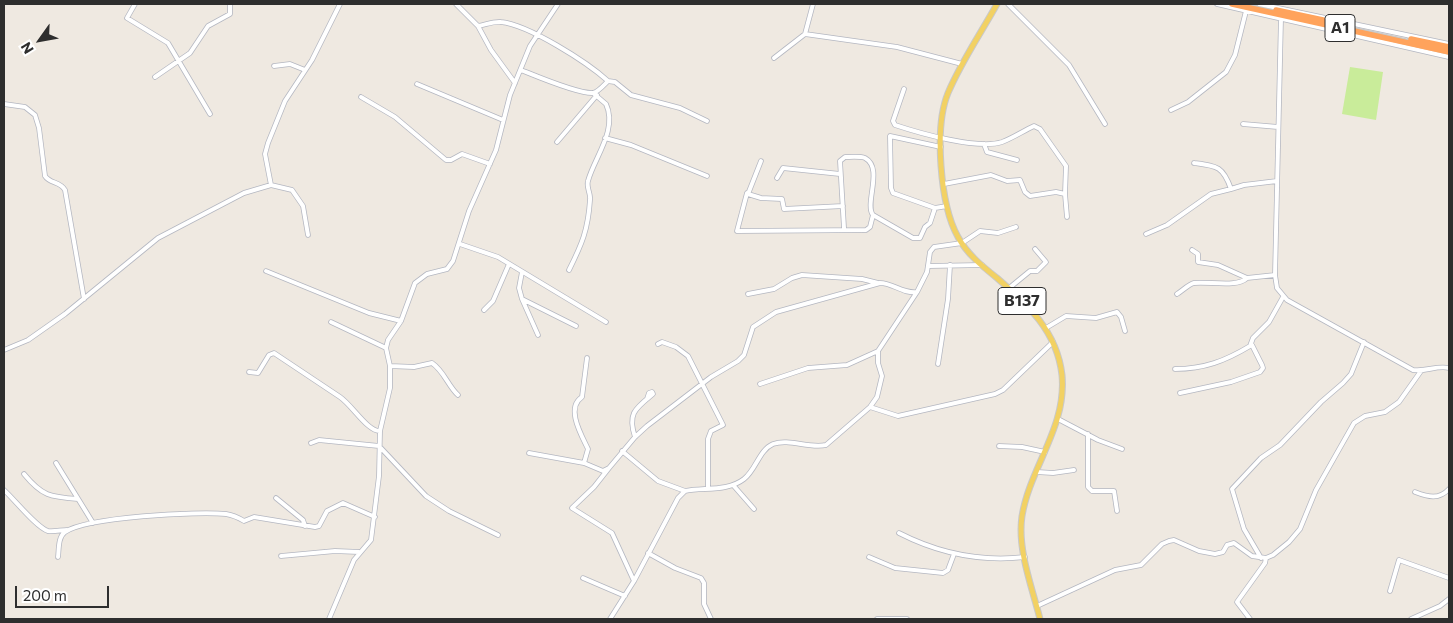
<!DOCTYPE html>
<html>
<head>
<meta charset="utf-8">
<style>
  body { margin:0 }
  #map { position:relative; width:1453px; height:623px; overflow:hidden; background:#efe9e1; font-family:Commissioner,sans-serif }
  canvas { display:block }
  .frame { position:absolute; inset:0; border:5px solid #2e2e2e; pointer-events:none }
  .north { position:absolute; left:15px; top:15px; width:50px; height:50px; -webkit-text-stroke:4px #fff; paint-order:stroke; rotate:238deg; font-size:14px; font-weight:700; line-height:20px; text-align:center; color:#2e2e2e }
  .north::after { content:''; display:block; margin:auto; width:18px; height:22px; background:#2e2e2e; clip-path:polygon(50% 0,100% 100%,50% 72%,0 100%) }
  .scale { position:absolute; left:15px; top:586px; width:94px; height:22px; box-sizing:border-box; border:2px solid #2e2e2e; border-top:0; padding-left:6px; font-size:15px; line-height:18px; white-space:nowrap; color:#2e2e2e; -webkit-text-stroke:4px #fff; paint-order:stroke }
</style>
</head>
<body>
<div id="map">
<canvas width="1453" height="623"></canvas>
<div class="frame"></div>
<div class="north">N</div>
<div class="scale">200 m</div>
</div>
<script>
const ctx = document.querySelector('canvas').getContext('2d');
ctx.lineJoin = 'round';
function fill(path, color) { ctx.fillStyle = color; ctx.fill(path, 'evenodd'); }
function stroke(path, color, width, dash) { ctx.strokeStyle = color; ctx.lineWidth = width; ctx.lineCap = dash ? 'butt' : 'round'; ctx.setLineDash(dash || []); ctx.stroke(path); }
function write(font, color, halo, rows, align = 'center') {
  ctx.font = font + ' Commissioner,sans-serif'; ctx.lineWidth = 5; ctx.setLineDash([]); ctx.textBaseline = 'middle'; ctx.strokeStyle = halo; ctx.fillStyle = color; for (const [text, x, y, turn = 0] of rows) {
    ctx.save(); ctx.translate(x, y); ctx.rotate((+turn || 0) * Math.PI / 180); ctx.textAlign = isNaN(turn) ? turn : align; if (halo) ctx.strokeText(text, 0, 0); ctx.fillText(text, 0, 0); ctx.restore();
  }
}
const pitch = new Path2D(`
  M1350 67 1383 72 1376 120 1342 114Z`);
const minor = new Path2D(`
  M135 4 127 18 168 43 210 114
  M456 4 478 26 491 50 515 83
  M1008 4 1069 65 1105 124
  M1217 4 1449 57
  M1259 4 1449 44
  M1281 18 1275 275 1277 288 1287 300 1413 370C1426 372 1437 365 1449 368
  M478 26C485 25 494 21 501 22 529 25 587 62 608 81
  M805 34 897 47 962 64
  M774 58 805 34 813 4
  M274 66 290 64 305 70
  M521 70C536 76 578 94 593 93 598 92 604 85 608 81L615 82 631 95 680 108 707 121
  M155 77 190 53 208 26 230 14V4
  M417 84 503 120
  M904 89 893 121 895 125C919 133 978 150 1002 142 1013 138 1023 131 1034 126L1040 129 1066 166 1065 194
  M361 97 395 117 446 160H451L462 154 490 164
  M4 104 25 107 35 115 39 128 45 176C50 184 60 181 65 190L84 299
  M1171 110 1188 102 1226 72 1235 55 1246 11
  M1243 124 1278 127
  M605 138 631 145 707 176
  M557 142 597 95
  M984 144 987 152 1017 160
  M941 147 890 136 891 188 893 193 935 208 947 206
  M761 161 748 194 761 198 782 199 784 209 843 206
  M1194 163C1217 166 1223 166 1231 189L1244 185 1277 181
  M777 178 783 168 840 174
  M944 184 991 175 1007 181 1020 180 1025 192 1030 196 1056 192 1065 194 1067 217
  M271 185 265 154 268 143 285 101 312 60 340 4
  M747 193 737 231 866 230 870 227 873 215
  M844 228 840 161 845 157C850 157 860 156 865 158 884 168 864 204 873 215L913 238H920L925 227 930 223 935 208
  M1146 234 1167 225 1211 194 1231 189
  M460 244 498 257 606 322
  M1192 250 1198 254V262L1218 265 1247 278 1275 275
  M929 266 982 265
  M569 270C582 244 588 230 590 200 591 194 586 187 588 181 594 158 618 130 606 104L593 93
  M266 271 369 313 401 321
  M522 272 519 288 522 299 576 326
  M1008 289 1030 271H1037L1046 262 1035 249
  M748 294 774 289 792 278 802 275 862 279 878 283
  M1177 294C1182 291 1189 284 1194 283 1208 281 1237 288 1247 278
  M522 299 538 335
  M484 310 493 301 509 264
  M331 322 386 348
  M1046 328 1066 316 1096 318 1117 312 1121 317 1125 331
  M658 344 662 342 676 347 688 356 723 425 711 431 708 439V488
  M4 350 28 340 65 314 158 238 244 193 271 185 292 190 303 206 308 235
  M938 364 948 299 950 265
  M390 366 414 367 432 363C444 371 448 386 458 395
  M1175 369C1204 369 1225 361 1250 346L1253 338 1269 322 1283 297
  M249 372 258 373 269 355 274 353 340 397C352 405 368 432 380 431
  M760 384 808 368 847 365 878 351
  M1180 393 1231 382 1260 372 1263 368 1262 365 1252 345
  M870 407 898 416 995 394 1003 390 1053 342
  M1058 419 1098 440 1122 449
  M1088 434V487L1092 491H1114L1117 511
  M635 437C627 413 636 408 653 394L652 392 649 393 647 399
  M311 443 319 440 379 446 426 496 449 511 498 535
  M999 446 1022 447 1045 452
  M622 451 658 481 685 491
  M529 453 584 463 603 471 609 468 635 437 647 426 711 377 738 361 744 355 753 327 776 312 880 283C893 283 903 294 917 292L927 272 930 252 934 247 962 243 980 231 998 233 1016 227
  M56 463 93 523
  M584 463 588 449C582 436 565 408 582 397L587 358
  M609 468 594 487 572 508 612 533 634 581
  M1037 472 1053 473 1074 470
  M24 474C42 496 50 497 78 499
  M733 485 754 509
  M4 490C14 499 37 528 48 531 53 532 62 530 67 530
  M1415 492C1428 497 1439 500 1449 489
  M276 498 303 520 305 526
  M899 533C938 553 981 562 1025 557
  M648 553 675 568 701 578 704 583V604L711 619
  M281 556 335 551 359 552
  M58 557C59 549 58 537 65 532 87 517 198 511 226 514 232 515 239 518 244 521L254 517 315 527 319 526 327 511 343 503 375 517
  M869 557 895 568 943 573 948 570 954 554
  M1261 558 1244 529 1232 489 1261 458 1280 445 1321 402 1343 383 1351 374 1364 342
  M583 578 625 596
  M1390 591 1399 560 1449 578
  M1037 606 1115 570 1141 565 1162 544 1169 541 1174 540 1199 551 1215 554 1223 552 1227 545 1234 543 1252 556 1266 558 1273 555 1289 542 1300 529 1316 490 1354 423 1365 416 1385 412 1399 402 1421 371
  M329 619 354 560 371 540 379 476 380 431 390 388V366L386 348 388 340 401 321 415 283 427 274 447 269 453 261 469 211 496 150 510 95 530 46 558 4
  M610 619 634 581 678 498 685 491C704 487 727 492 744 479 756 470 759 450 773 444 789 438 809 449 826 445L870 407 877 397 882 376 878 363V351L917 292
  M877 619H907
  M1250 619 1237 602 1265 563 1266 558
  M1411 619 1440 606 1449 599`);
const major = new Path2D(`
  M997 4C981 33 961 62 948 93 934 127 940 205 958 237 967 254 982 266 997 278 1028 305 1057 331 1062 375 1067 427 1030 467 1022 516 1017 549 1032 587 1040 619`);
const highway = new Path2D(`
  M1232 4 1449 52
  M1276 10 1323 20
  M1411 39 1449 47`);
const shields = [
  [1340,28,30],
  [1022,301,48]
];
const shieldNames = [
  ["A1",1340,28],
  ["B137",1022,301]
];
fill(pitch, '#c9ec9a');
stroke(minor, '#b4b7c1', 5.5);
stroke(major, '#c9c9c9', 7);
stroke(highway, '#c9c9c9', 8);
stroke(minor, '#fff', 4);
stroke(major, '#f2d163', 5);
stroke(highway, '#ffa35c', 5.5);
for (const [x, y, w] of shields) { const box = new Path2D(); box.roundRect(x - w / 2, y - 13.5, w, 27, 4); ctx.fillStyle = '#fff'; ctx.fill(box); stroke(box, '#2e2e2e', 1); }
write('bold 16px', '#2e2e2e', null, shieldNames);
</script>
</body>
</html>
